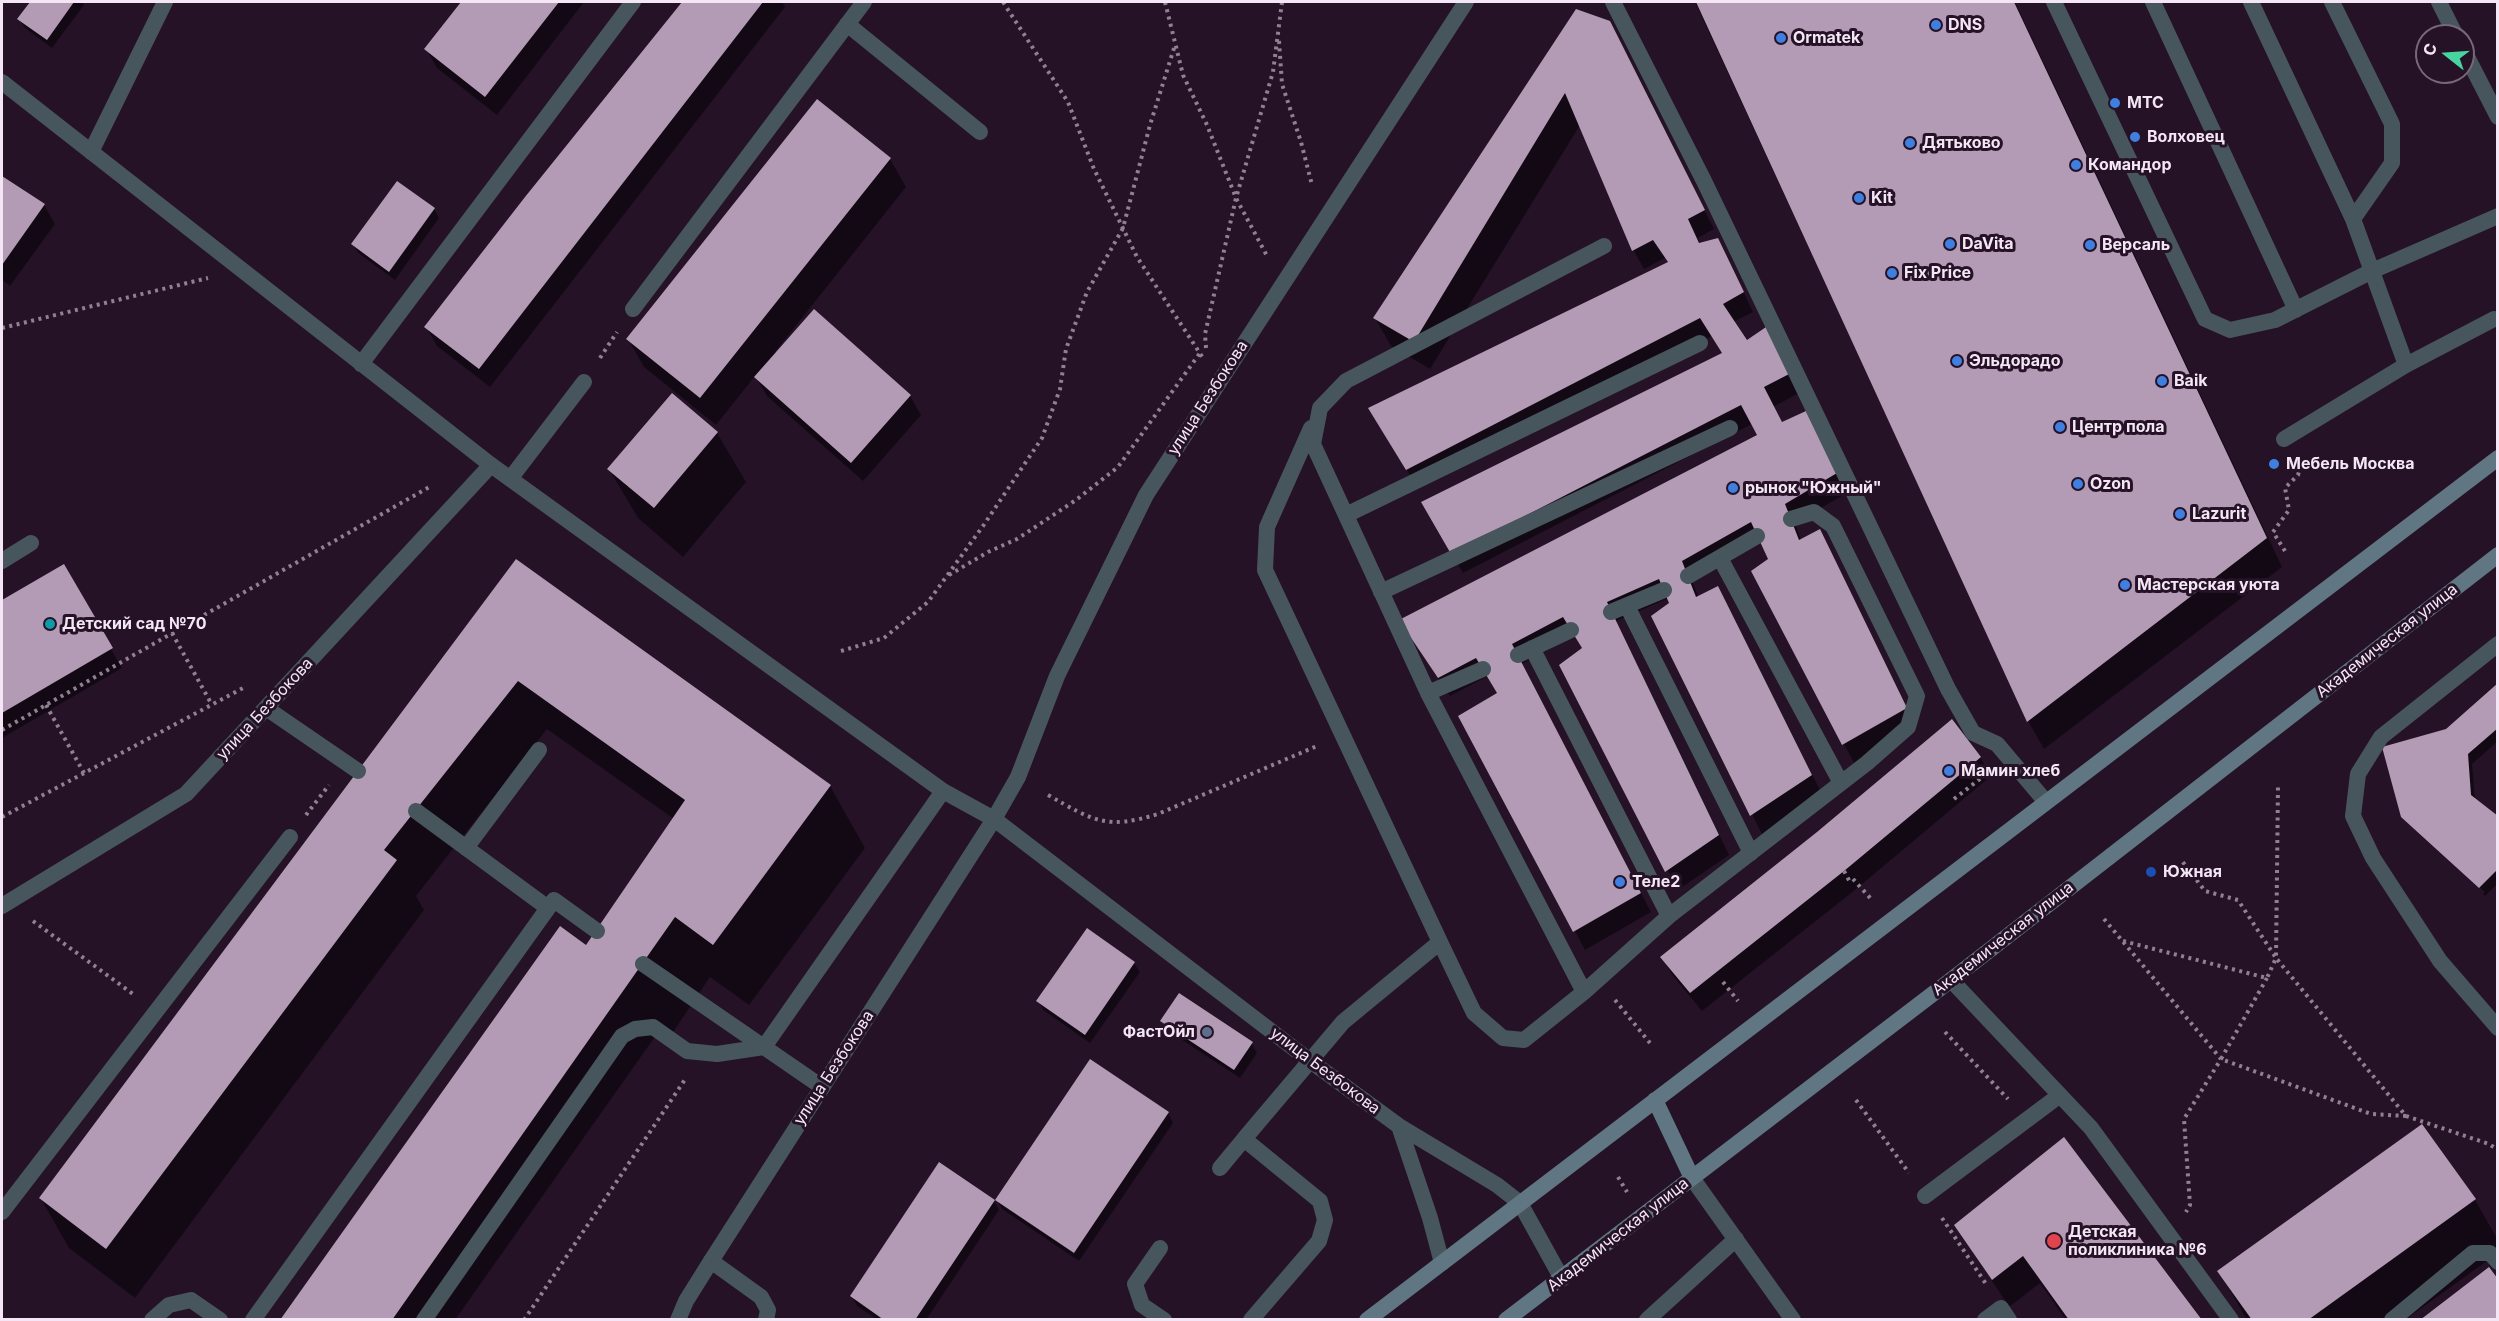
<!DOCTYPE html>
<html>
<head>
<meta charset="utf-8">
<style>
  body { margin:0 }
  #map { position:relative; width:2499px; height:1321px; overflow:hidden; background:#251227; font-family:Inter,sans-serif }
  canvas { display:block }
  .frame { position:absolute; inset:0; border:3px solid #f4e6f5; pointer-events:none }
  .north { position:absolute; left:2415px; top:24px; width:60px; height:60px; box-sizing:border-box; background:#251227; border:2px solid #786779; border-radius:50%; rotate:287deg; font-size:16px; font-weight:700; line-height:24px; text-align:center; color:#f4e6f5 }
  .north::after { content:''; display:block; margin:auto; width:21px; height:27px; background:#47d49e; clip-path:polygon(50% 0,100% 100%,50% 72%,0 100%) }
</style>
</head>
<body>
<div id="map">
<canvas width="2499" height="1321"></canvas>
<div class="frame"></div>
<div class="north">С</div>
</div>
<script>
const ctx = document.querySelector('canvas').getContext('2d');
ctx.lineJoin = 'round';
function fill(path, color) { ctx.fillStyle = color; ctx.fill(path, 'evenodd'); }
function stroke(path, color, width, dash) { ctx.strokeStyle = color; ctx.lineWidth = width; ctx.lineCap = dash ? 'butt' : 'round'; ctx.setLineDash(dash || []); ctx.stroke(path); }
function write(font, color, halo, rows, align = 'center') {
  ctx.font = font + ' Inter,sans-serif'; ctx.lineWidth = 6; ctx.setLineDash([]); ctx.textBaseline = 'middle'; ctx.strokeStyle = halo; ctx.fillStyle = color; for (const [text, x, y, turn = 0] of rows) {
    ctx.save(); ctx.translate(x, y); ctx.rotate((+turn || 0) * Math.PI / 180); ctx.textAlign = isNaN(turn) ? turn : align; if (halo) ctx.strokeText(text, 0, 0); ctx.fillText(text, 0, 0); ctx.restore();
  }
}
const shadow = new Path2D(`
  M32 2H82L84 5 52 48 25 28 19 19Z
  M462 2H584L497 115 437 68 426 49Z
  M683 2H782L785 7 490 387 437 346 426 327 526 197Z
  M1695 2H2015L2282 567 2044 749 2028 721Z
  M1609 22 1714 229 1698 238 1700 244 1728 259 1753 312 1733 322 1746 342 1769 327 1803 391 1773 407 1782 423 1806 413 1847 493 1795 523 1801 540 1820 531 1916 728 1854 763 1752 572 1770 560 1762 541 1692 581 1699 598 1728 607 1822 794 1762 834 1653 616 1671 604 1669 598 1616 621 1729 855 1678 890 1561 666 1583 648 1575 635 1522 664 1651 912 1585 950 1460 717 1499 694 1488 676 1450 696 1412 639 1759 435 1752 424 1463 573 1423 503 1723 354 1712 336 1418 488 1381 428 1669 263 1665 258 1644 269 1634 251 1580 125 1430 369 1391 346 1375 318Z
  M890 159 906 187 775 352 910 396 921 415 863 481 767 396 755 376 716 425 644 367 628 339Z
  M2 178 44 205 55 224 10 286 2 280Z
  M434 209 439 218 395 280 358 253 353 244Z
  M717 433 746 482 683 557 638 518 609 469Z
  M516 561 830 786 865 848 749 1005 710 977 669 1038 659 1031 455 1320H282L592 951 674 819 547 729 416 896 424 910 135 1298 69 1248 41 1199Z
  M63 566 122 668 2 738V602Z
  M2498 685V741L2472 764 2475 800 2498 818V883L2485 896 2408 825 2483 894 2485 892 2404 817 2447 730Z
  M1980 757 1991 776 1855 890 1702 1011 1673 976 1662 957Z
  M1134 963 1140 972 1090 1043 1043 1010 1038 1001Z
  M1162 1021 1252 1044 1257 1053 1240 1078 1167 1030Z
  M1168 1113 1173 1123 1079 1261 1002 1209 997 1200Z
  M2422 1126 2475 1200 2498 1240V1253L2405 1320H2247L2219 1271Z
  M994 1201 999 1210 926 1320H878L857 1306 852 1296Z
  M1956 1225 2200 1320H2066L2040 1283 2009 1307Z`);
const building = new Path2D(`
  M30 2H74L47 40 17 19Z
  M461 2H559L485 97 424 49Z
  M682 2H763L479 369 424 327 525 197Z
  M1696 2H2014L2267 538 2027 722Z
  M1576 9 1610 21 1705 210 1688 219 1699 243 1718 238 1744 292 1723 304 1747 340 1769 325 1793 372 1764 387 1782 422 1806 411 1837 473 1785 504 1799 540 1820 529 1907 708 1842 745 1751 571 1768 559 1751 522 1682 561 1696 597 1718 586 1812 775 1750 816 1651 616 1669 603 1659 579 1607 602 1719 835 1665 872 1559 665 1582 648 1563 617 1512 644 1641 893 1573 932 1458 716 1497 693 1476 658 1438 678 1399 620 1757 435 1741 405 1451 554 1421 502 1722 353 1700 318 1406 470 1368 408 1668 262 1653 240 1632 251 1565 93 1414 342 1373 318Z
  M817 99 891 158 700 398 626 339Z
  M2 176 45 204 2 265Z
  M397 181 435 208 389 272 351 244Z
  M814 309 911 395 851 463 754 377Z
  M672 393 718 432 654 508 607 469Z
  M516 559 831 785 713 945 675 917 392 1320H280L560 926 586 945 685 800 518 681 384 850 397 860 106 1249 39 1198Z
  M64 564 113 648 2 713V600Z
  M2498 683V728L2468 754 2471 795 2498 816V869L2479 888 2401 817 2382 747 2446 729Z
  M1952 719 1981 757 1844 871 1690 993 1660 957 1817 832Z
  M1087 928 1135 962 1085 1035 1036 1001Z
  M1179 993 1253 1042 1234 1070 1160 1021Z
  M1090 1059 1169 1112 1074 1253 995 1200Z
  M2422 1124 2476 1199 2308 1320H2252L2217 1271Z
  M2064 1137 2202 1320H2069L2023 1256 1992 1280 1954 1225Z
  M939 1162 995 1200 915 1320H884L850 1296Z
  M2489 1267 2498 1279V1320H2420Z`);
const path = new Path2D(`
  M1003 2 1068 102 1094 169 1137 257 1203 358
  M1165 2 1183 75 1207 125 1236 198 1267 256
  M1279 41 1282 84 1301 142 1312 185
  M2 328 208 278
  M1206 348 1205 334 1236 198 1273 72 1282 2
  M600 358 617 332
  M2285 551 2273 532 2289 510 2285 488 2298 475 2300 468 2297 462
  M949 575 988 552 1017 539 1076 500 1118 467 1200 353
  M172 633 212 705
  M841 651 884 638 928 602 983 526 1042 438 1060 389 1066 349 1087 292 1123 228 1150 125 1175 45
  M46 705 84 773
  M2 730 431 486
  M1048 795C1094 821 1106 830 1158 814L1317 746
  M1954 799 1985 775
  M306 815 329 785
  M2 817 243 688
  M1844 871 1850 882
  M1853 879 1873 901
  M2104 919 2221 1059 2184 1119 2190 1205 2186 1212
  M33 921 133 994
  M2123 941 2267 978 2276 958 2238 900 2205 891 2182 861
  M2267 978 2221 1059 2371 1114 2406 1116 2276 958 2278 786
  M1723 982 1738 1001
  M1615 1000 1650 1043
  M1945 1032 2008 1099
  M1856 1100 1909 1173
  M2406 1116 2489 1144 2498 1150
  M1618 1177 1627 1192
  M1942 1218 1986 1284
  M524 1320 686 1078`);
const service = new Path2D(`
  M1613 2 1704 181 1948 689 1973 733 1997 744 2046 802
  M2054 2 2205 319 2230 330 2275 320 2372 271 2498 216
  M2153 2 2296 310
  M2251 2 2353 219 2406 365
  M2332 2 2392 124V163L2353 219
  M847 24 980 132
  M2 82 491 465 943 791 994 819
  M91 152 165 2
  M633 309 864 2
  M361 364 633 2
  M1311 428 1267 527 1265 570 1440 942
  M2284 439 2406 365 2494 319
  M510 479 584 382
  M1346 515 1700 343
  M1720 558 1841 783
  M2 561 31 543
  M1688 576 1757 536
  M1381 592 1730 428
  M1627 606 1751 853
  M1611 612 1664 590
  M2498 644 2381 737 2358 774 2353 816 2373 858 2440 961 2498 1028
  M1532 648 1669 916
  M1518 655 1571 630
  M1483 669 1428 693 1584 992
  M1428 693 1313 444 1320 408 1346 381 1604 246
  M266 708 358 771
  M416 811 548 908 554 900 597 931
  M466 848 539 750
  M643 964 822 1087
  M1951 980 2091 1128 2231 1320
  M1244 1139 1343 1022 1440 942 1474 1013 1503 1038 1524 1040 1584 992 1669 916 1867 763 1908 727 1917 696 1833 526 1814 512 1791 519
  M1220 1168 1244 1139 1320 1201 1325 1220 1319 1241 1251 1320
  M1692 1178 1793 1320
  M1925 1196 2060 1095
  M2 1212 290 837
  M1160 1248 1135 1284 1142 1305 1164 1320
  M711 1261 761 1297 768 1310 766 1320
  M152 1320 169 1305 191 1300 220 1320
  M253 1320 548 908
  M424 1320 622 1036 635 1029 653 1027 687 1051 717 1054 764 1047 943 791
  M1647 1320 1736 1239
  M1985 1320 2001 1308 2009 1320
  M2392 1320 2473 1253H2490L2498 1262`);
const minor = new Path2D(`
  M2439 2 2456 36
  M2463 49 2498 117
  M2 906 186 794 491 465
  M678 1320 686 1301 711 1261 994 819`);
const tertiary = new Path2D(`
  M1466 2 1146 495 1057 676 1018 777 994 819 1309 1060 1399 1126 1497 1185 1520 1203 1562 1279
  M1399 1126 1430 1218 1442 1263`);
const secondary = new Path2D(`
  M1655 1100 1692 1178
  M1367 1320 2498 458
  M1506 1320 1951 980 2498 555`);
const markers = [
  [1936,25,6,"#3f7fe0"],
  [1781,38,6,"#3f7fe0"],
  [2115,103,6,"#3f7fe0"],
  [2135,137,6,"#3f7fe0"],
  [1910,143,6,"#3f7fe0"],
  [2076,165,6,"#3f7fe0"],
  [1859,198,6,"#3f7fe0"],
  [1950,244,6,"#3f7fe0"],
  [2090,245,6,"#3f7fe0"],
  [1892,273,6,"#3f7fe0"],
  [1957,361,6,"#3f7fe0"],
  [2162,381,6,"#3f7fe0"],
  [2060,427,6,"#3f7fe0"],
  [2274,464,6,"#3f7fe0"],
  [2078,484,6,"#3f7fe0"],
  [1733,488,6,"#3f7fe0"],
  [2180,514,6,"#3f7fe0"],
  [2125,585,6,"#3f7fe0"],
  [50,624,6,"#0f9aa8"],
  [1949,771,6,"#3f7fe0"],
  [2151,872,6,"#1a4fb4"],
  [1620,882,6,"#3f7fe0"],
  [1207,1032,6,"#5c6f8a"],
  [2054,1241,8,"#e0444e"]
];
const poiNames = [
  ["DNS",1948,25],
  ["Ormatek",1793,38],
  ["МТС",2127,103],
  ["Волховец",2147,137],
  ["Дятьково",1922,143],
  ["Командор",2088,165],
  ["Kit",1871,198],
  ["DaVita",1962,244],
  ["Версаль",2102,245],
  ["Fix Price",1904,273],
  ["Эльдорадо",1969,361],
  ["Baik",2174,381],
  ["Центр пола",2072,427],
  ["Мебель Москва",2286,464],
  ["Ozon",2090,484],
  ["рынок \"Южный\"",1745,488],
  ["Lazurit",2192,514],
  ["Мастерская уюта",2137,585],
  ["Детский сад №70",62,624],
  ["Мамин хлеб",1961,771],
  ["Южная",2163,872],
  ["Теле2",1632,882],
  ["ФастОйл",1195,1032,"right"],
  ["Детская",2068,1232],
  ["поликлиника №6",2068,1250]
];
const streetNames = [
  ["улица Безбокова",1208,398,-57],
  ["Академическая улица",2387,641,-38],
  ["улица Безбокова",265,709,-47],
  ["Академическая улица",2003,939,-38],
  ["улица Безбокова",834,1068,-57],
  ["улица Безбокова",1325,1071,37],
  ["Академическая улица",1618,1235,-38]
];
fill(shadow, '#0007');
fill(building, '#b39ab5');
stroke(path, '#918092', 4, [3, 4.5]);
stroke(service, '#47555d', 16);
stroke(minor, '#47555d', 16);
stroke(tertiary, '#47555d', 16);
stroke(secondary, '#607683', 16);
for (const [x, y, r, color] of markers) { const dot = new Path2D(); dot.arc(x, y, r, 0, 2 * Math.PI); ctx.fillStyle = color; ctx.fill(dot); stroke(dot, '#251227', 2); }
write('bold 16px', '#f4e6f5', '#251227', poiNames, 'left');
write('16px', '#f4e6f5', '#251227', streetNames);
</script>
</body>
</html>
